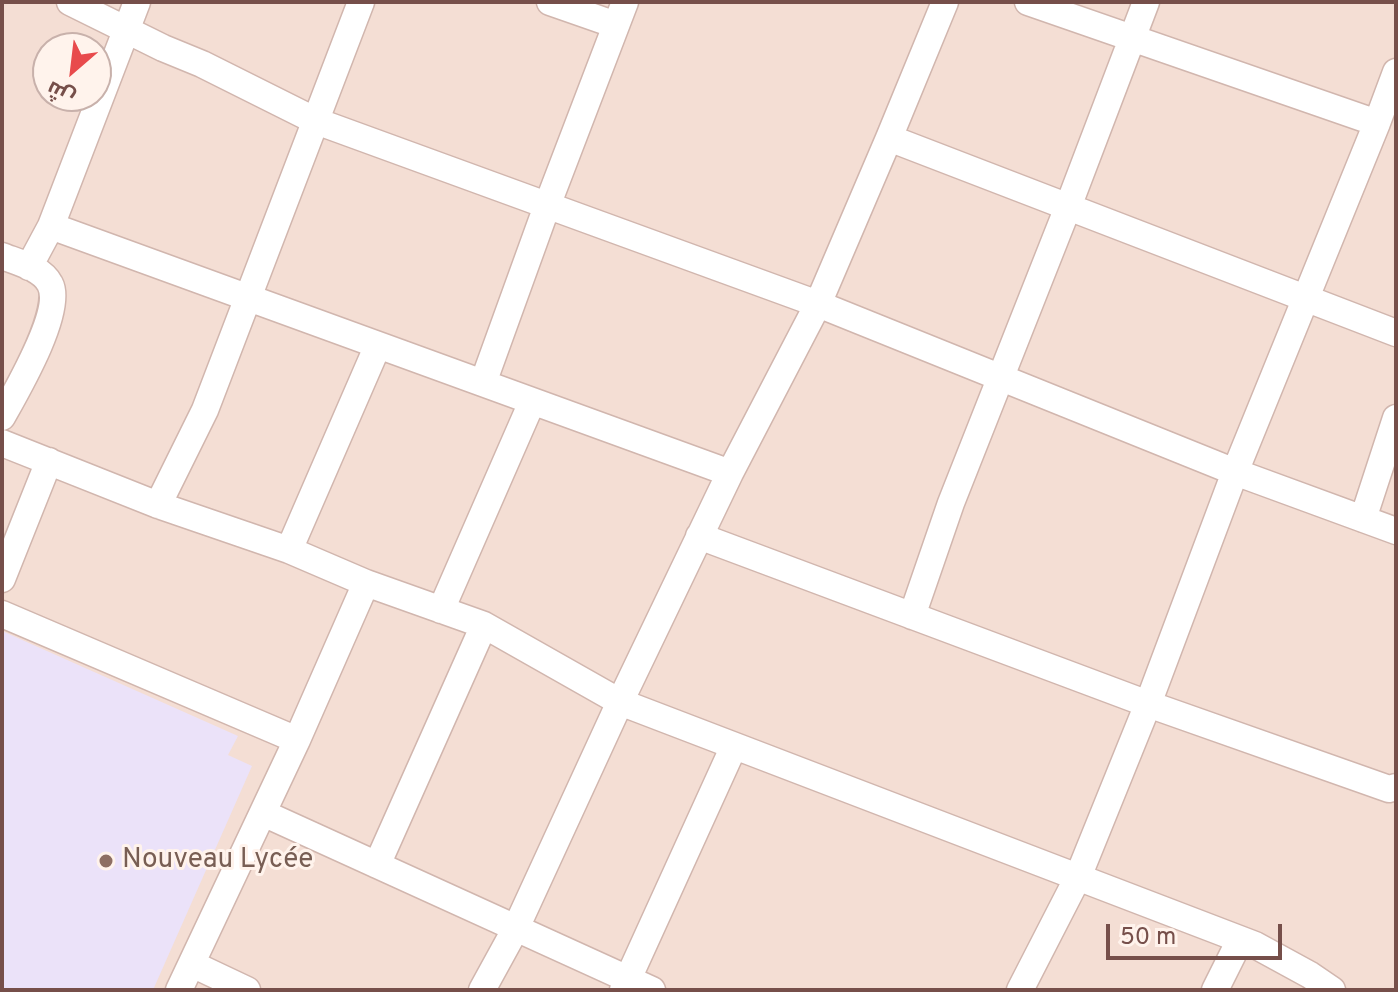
<!DOCTYPE html>
<html>
<head>
<meta charset="utf-8">
<style>
  body { margin:0 }
  #map { position:relative; width:1398px; height:992px; overflow:hidden; background:#fdeee6; font-family:Overpass,Cairo,sans-serif }
  canvas { display:block }
  .frame { position:absolute; inset:0; border:4px solid #764f4a; pointer-events:none }
  .north { position:absolute; left:32px; top:32px; width:80px; height:80px; box-sizing:border-box; background:#fff3ec; border:2px solid #c8b1ab; border-radius:50%; rotate:208deg; font-size:22px; font-weight:700; line-height:32px; text-align:center; color:#764f4a }
  .north::after { content:''; display:block; margin:auto; width:28px; height:36px; background:#e84a4c; clip-path:polygon(50% 0,100% 100%,50% 72%,0 100%) }
  .scale { position:absolute; left:1106px; top:924px; width:176px; height:36px; box-sizing:border-box; border:4px solid #764f4a; border-top:0; padding-left:10px; font-size:24px; line-height:28px; white-space:nowrap; color:#764f4a; -webkit-text-stroke:6px #fff3ec; paint-order:stroke }
</style>
</head>
<body>
<div id="map">
<canvas width="1398" height="992"></canvas>
<div class="frame"></div>
<div class="north">ش</div>
<div class="scale">50 m</div>
</div>
<script>
const ctx = document.querySelector('canvas').getContext('2d');
ctx.lineJoin = 'round';
function fill(path, color) { ctx.fillStyle = color; ctx.fill(path, 'evenodd'); }
function stroke(path, color, width, dash) { ctx.strokeStyle = color; ctx.lineWidth = width; ctx.lineCap = dash ? 'butt' : 'round'; ctx.setLineDash(dash || []); ctx.stroke(path); }
function write(font, color, halo, rows, align = 'center') {
  ctx.font = font + ' Overpass,sans-serif'; ctx.lineWidth = 6; ctx.setLineDash([]); ctx.textBaseline = 'middle'; ctx.strokeStyle = halo; ctx.fillStyle = color; for (const [text, x, y, turn = 0] of rows) {
    ctx.save(); ctx.translate(x, y); ctx.rotate((+turn || 0) * Math.PI / 180); ctx.textAlign = isNaN(turn) ? turn : align; if (halo) ctx.strokeText(text, 0, 0); ctx.fillText(text, 0, 0); ctx.restore();
  }
}
const residential = new Path2D(`
  M2 2H1396V990H2ZM48 48H96V96H48Z`);
const education = new Path2D(`
  M2 631 238 736 228 755 252 766 153 990H2Z`);
const minor = new Path2D(`
  M70 2 163 48 202 64 316 121 818 304 1235 472 1396 531
  M550 2 616 25
  M1028 2 1377 123
  M889 138 1396 333
  M51 226 730 473
  M2 256C17 262 42 268 50 284 64 310 16 392 2 417
  M29 267 51 226 137 2
  M483 383 547 206 625 2
  M2 443 158 505 289 550 366 583 484 625 620 702 1255 945 1310 975 1332 990
  M158 505 205 410 361 2
  M1363 519 1396 418
  M699 536 1148 704 1389 789 1396 787
  M289 550 378 345
  M2 579 49 461
  M441 610 532 402
  M2 614 297 740
  M912 616 951 503 1068 207 1146 2
  M263 813 652 990
  M377 865 484 625
  M192 964 247 990
  M179 990 297 740 366 583
  M482 990 516 928 620 702 730 473 818 304 889 138 945 2
  M623 990 734 746
  M1020 990 1078 877 1148 704 1235 472 1377 123 1396 72
  M1215 990 1240 940`);
const markers = [
  [106,861,8,"#8d6e63"]
];
const educationNames = [
  ["Nouveau Lycée",122,861]
];
fill(residential, '#f4ded4');
fill(education, '#ebe2f9');
stroke(minor, '#d1b6ae', 29);
stroke(minor, '#fff', 26);
for (const [x, y, r, color] of markers) { const dot = new Path2D(); dot.arc(x, y, r, 0, 2 * Math.PI); ctx.fillStyle = color; ctx.fill(dot); stroke(dot, '#fff3ec', 3); }
write('28px', '#785e54', '#fff3ec', educationNames, 'left');
</script>
</body>
</html>
